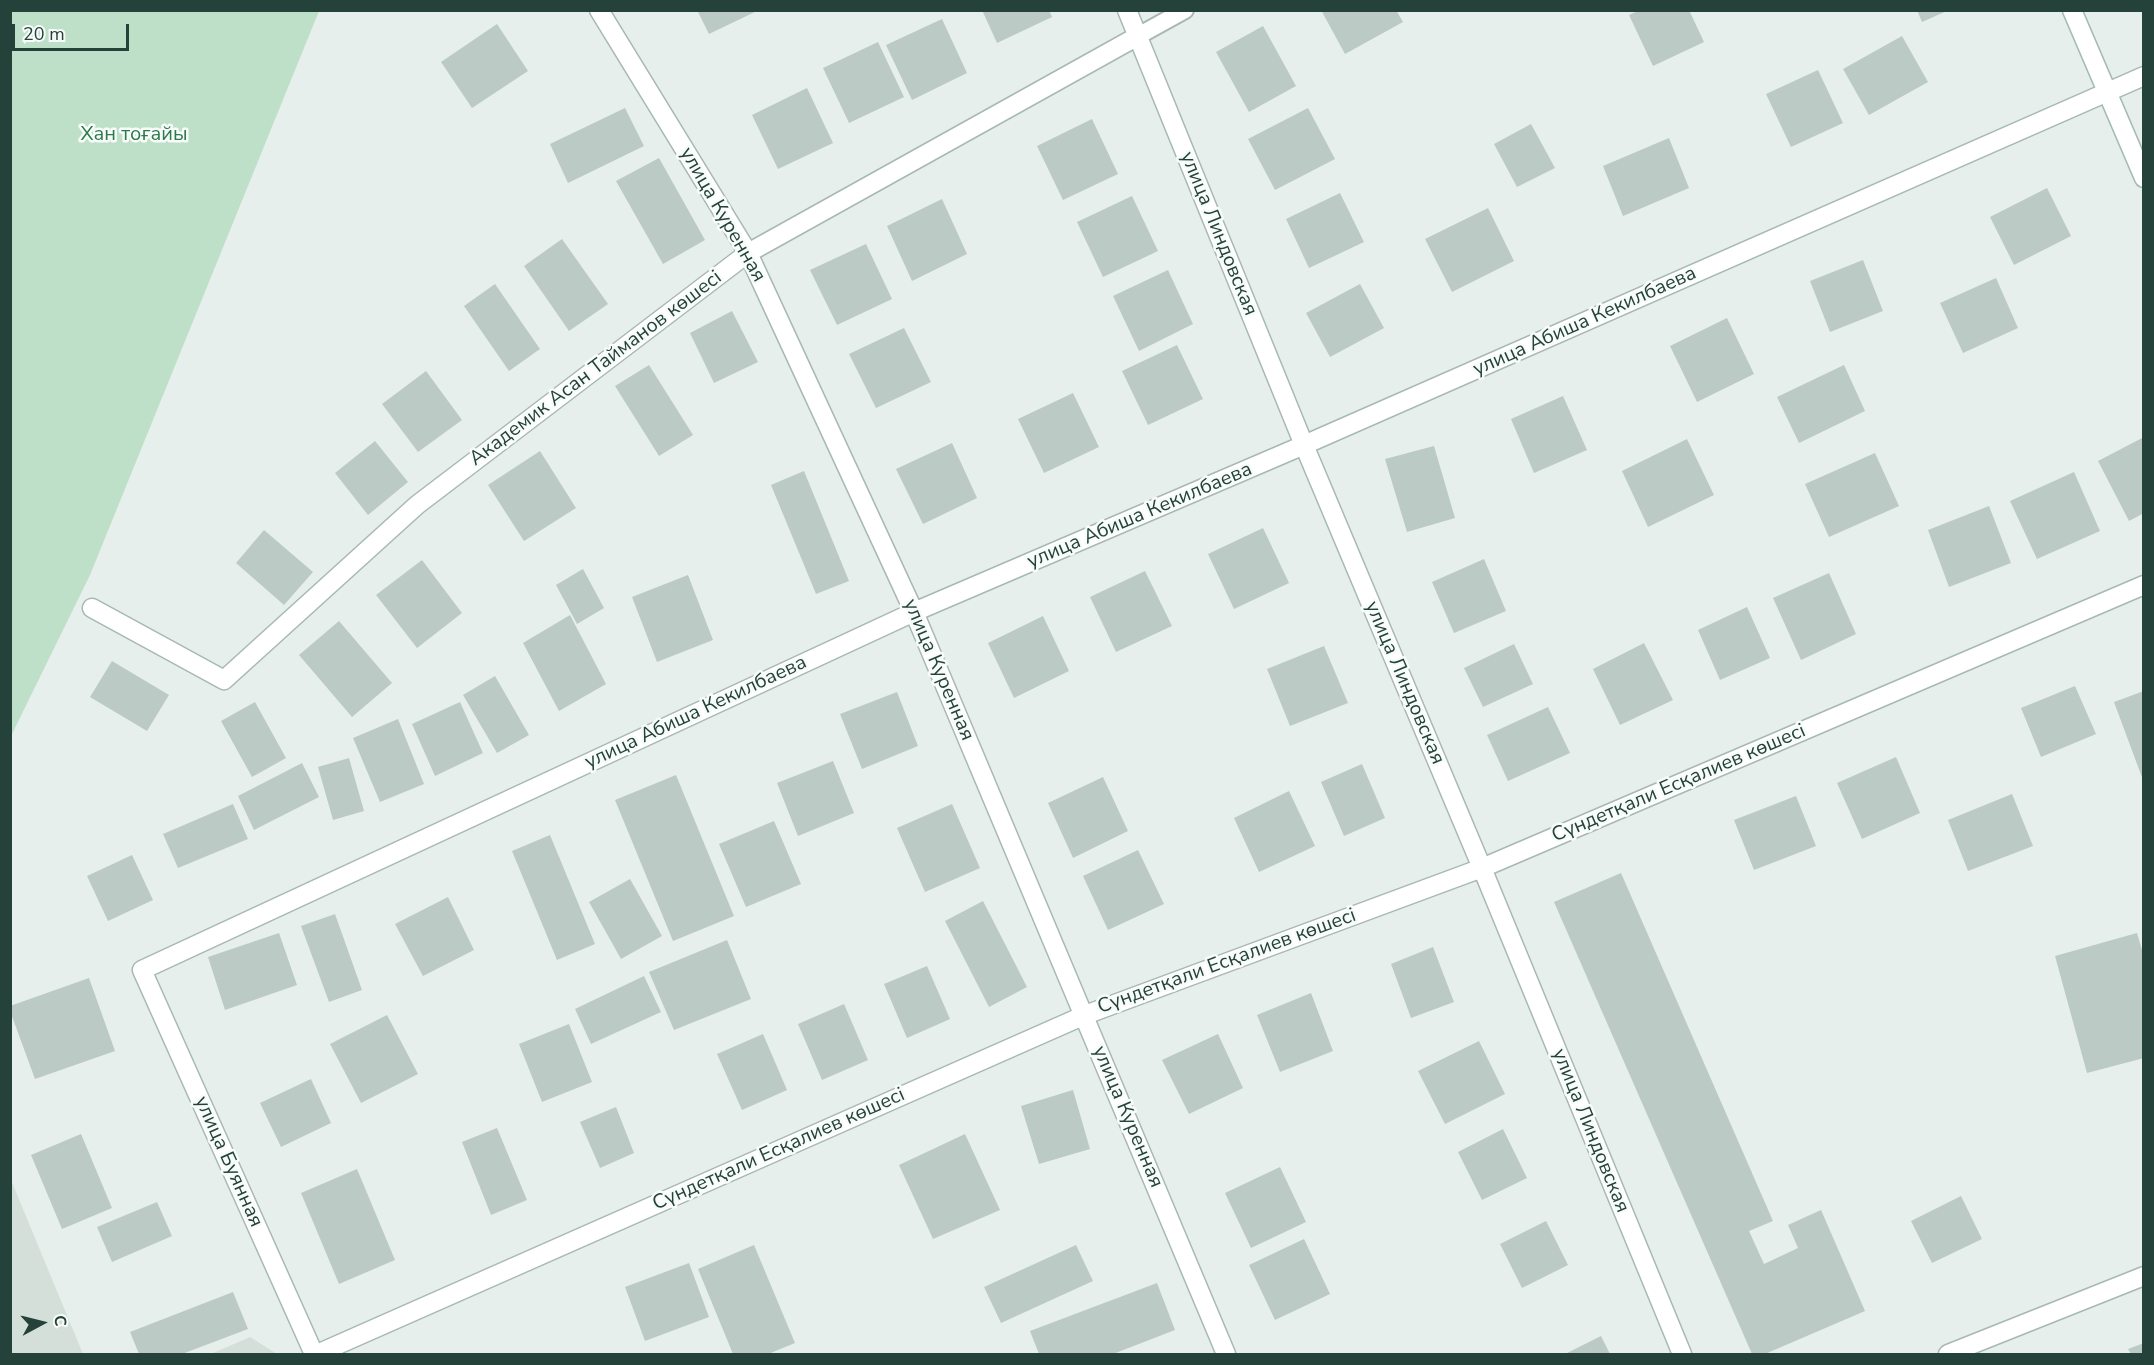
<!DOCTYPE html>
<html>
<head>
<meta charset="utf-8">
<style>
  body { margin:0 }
  #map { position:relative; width:2154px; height:1365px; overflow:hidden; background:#e6efeb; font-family:"Nunito Sans",sans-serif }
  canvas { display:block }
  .frame { position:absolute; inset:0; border:12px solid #24423a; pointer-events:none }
  .north { position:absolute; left:12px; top:1293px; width:60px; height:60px; -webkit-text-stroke:4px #f7fbf9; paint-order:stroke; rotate:83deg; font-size:16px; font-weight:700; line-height:24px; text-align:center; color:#24423a }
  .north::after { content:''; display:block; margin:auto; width:21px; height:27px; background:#24423a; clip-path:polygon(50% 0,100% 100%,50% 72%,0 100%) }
  .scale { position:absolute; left:12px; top:24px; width:117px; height:27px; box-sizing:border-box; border:3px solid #24423a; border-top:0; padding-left:8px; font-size:18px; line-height:21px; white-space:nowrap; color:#24423a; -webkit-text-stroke:4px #f7fbf9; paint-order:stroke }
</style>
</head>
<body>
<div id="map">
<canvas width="2154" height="1365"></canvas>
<div class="frame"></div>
<div class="north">С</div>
<div class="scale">20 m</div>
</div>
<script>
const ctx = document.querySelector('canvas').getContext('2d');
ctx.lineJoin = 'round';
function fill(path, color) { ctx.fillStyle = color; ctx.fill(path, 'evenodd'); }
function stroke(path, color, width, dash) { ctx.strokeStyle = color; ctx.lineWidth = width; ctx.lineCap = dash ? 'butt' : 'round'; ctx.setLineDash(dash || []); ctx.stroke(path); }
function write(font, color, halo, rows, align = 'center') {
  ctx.font = font + ' "Nunito Sans",sans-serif'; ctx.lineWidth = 5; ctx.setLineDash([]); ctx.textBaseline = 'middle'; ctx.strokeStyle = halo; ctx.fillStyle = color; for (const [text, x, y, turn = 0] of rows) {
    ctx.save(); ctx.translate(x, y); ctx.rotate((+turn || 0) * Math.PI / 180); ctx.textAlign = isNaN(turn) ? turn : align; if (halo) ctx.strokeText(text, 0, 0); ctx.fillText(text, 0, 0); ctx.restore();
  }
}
const built = new Path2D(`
  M10 1180H11L83 1354H11Z
  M250 1337 277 1354H211Z`);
const green = new Path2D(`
  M11 10 319 11 90 575 11 736Z`);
const building = new Path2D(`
  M697 10H759L709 34Z
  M982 10H1049L1052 17 997 43Z
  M1321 10H1396L1403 22 1345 54Z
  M1640 10H1689L1704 42 1653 66 1629 15Z
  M1917 10H1949L1922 22Z
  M942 19 967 73 912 100 886 45Z
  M497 24 528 71 472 108 441 62Z
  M1263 26 1296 86 1249 112 1216 52Z
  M1902 36 1928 82 1869 115 1843 69Z
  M878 42 904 97 849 123 823 68Z
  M1818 70 1843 123 1791 147 1766 94Z
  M807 88 833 143 778 169 752 115Z
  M625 108 644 146 568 183 550 144Z
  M1308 108 1335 159 1275 190 1248 139Z
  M1092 119 1118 174 1063 200 1037 146Z
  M1531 124 1555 168 1517 187 1494 144Z
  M1669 138 1689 188 1623 216 1603 166Z
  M659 158 705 240 663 264 616 181Z
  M2047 188 2071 236 2014 265 1990 217Z
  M1340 193 1364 242 1309 268 1286 219Z
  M1132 196 1158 251 1103 277 1077 222Z
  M942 199 967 254 912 281 887 226Z
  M1488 208 1514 261 1452 292 1425 239Z
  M562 239 608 304 569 331 524 266Z
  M866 244 892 299 837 325 810 270Z
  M1863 260 1883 311 1830 332 1810 281Z
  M1168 270 1193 324 1139 351 1113 296Z
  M1996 278 2018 328 1963 353 1940 303Z
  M495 284 540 349 509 371 464 306Z
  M1360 284 1384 328 1330 357 1306 313Z
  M732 311 758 362 714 383 690 333Z
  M1727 318 1754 374 1697 402 1670 346Z
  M904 328 931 382 876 408 849 354Z
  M1177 345 1203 399 1148 425 1122 371Z
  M649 365 693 435 659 456 615 386Z
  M1844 365 1865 411 1799 443 1777 397Z
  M426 371 462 420 418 452 382 404Z
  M1073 393 1099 447 1044 473 1018 419Z
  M1563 396 1587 450 1534 473 1511 419Z
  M2144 437V513L2129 521 2098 461Z
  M1687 439 1714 495 1648 527 1622 471Z
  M375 441 408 482 368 515 335 473Z
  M952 443 977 498 923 524 896 469Z
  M1434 446 1455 518 1407 532 1385 459Z
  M540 451 576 508 524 541 488 485Z
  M1875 453 1899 506 1829 537 1805 484Z
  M804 471 849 581 816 594 771 485Z
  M2074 472 2100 531 2037 559 2010 501Z
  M1989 506 2011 563 1949 587 1928 530Z
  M1263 528 1289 583 1234 609 1208 554Z
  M264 530 313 572 284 605 236 563Z
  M1484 559 1506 611 1454 633 1432 582Z
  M422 560 462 613 417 648 376 595Z
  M583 569 604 608 577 624 556 585Z
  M1145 571 1172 626 1116 652 1090 597Z
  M1829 573 1856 634 1801 660 1773 598Z
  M688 575 713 640 657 662 632 597Z
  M1747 607 1770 658 1720 680 1698 630Z
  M570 615 606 684 559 711 523 643Z
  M1043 616 1069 671 1014 698 988 643Z
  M339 621 392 683 352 717 299 655Z
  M1644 643 1673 700 1620 725 1593 669Z
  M1514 644 1533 684 1483 707 1464 668Z
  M1324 646 1348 703 1290 726 1267 669Z
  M112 661 169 695 147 731 90 697Z
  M495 676 529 735 497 753 463 695Z
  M2075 686 2096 734 2041 757 2021 708Z
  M2144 691V780H2143L2114 702Z
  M897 692 918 746 862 769 840 714Z
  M255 702 286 758 252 777 221 721Z
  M460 702 483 753 435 776 412 724Z
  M1548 707 1570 753 1508 781 1487 735Z
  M398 719 424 784 380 802 353 738Z
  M1896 757 1920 813 1862 839 1837 783Z
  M349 758 364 811 333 820 318 767Z
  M833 761 854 813 798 836 777 783Z
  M302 763 319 797 254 830 238 796Z
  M1362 764 1385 818 1344 836 1321 782Z
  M676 775 734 916 673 941 615 800Z
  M1103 777 1128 831 1073 858 1048 803Z
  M1289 791 1315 846 1259 872 1234 818Z
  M2012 794 2033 846 1968 871 1948 820Z
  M1796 796 1816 846 1754 870 1734 820Z
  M233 804 248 839 178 868 163 834Z
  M952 804 980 868 925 892 897 828Z
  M774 821 801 884 746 907 719 844Z
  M550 835 595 944 557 960 512 851Z
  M1138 850 1164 904 1108 930 1083 876Z
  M132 855 153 900 108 921 87 876Z
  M1621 873 1773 1221 1749 1231 1764 1264 1798 1248 1788 1225 1821 1210 1865 1311 1765 1354H1752L1554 902Z
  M630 879 662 936 621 959 589 902Z
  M448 897 474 950 423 976 395 924Z
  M983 901 1027 987 989 1007 945 921Z
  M335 914 362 990 329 1002 301 926Z
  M279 933 297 985 225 1010 208 957Z
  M2137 933 2144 957V1058L2087 1073 2055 956Z
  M727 940 751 999 674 1030 649 972Z
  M1433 947 1454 1002 1411 1018 1391 964Z
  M927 966 950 1019 907 1038 884 984Z
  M644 976 661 1012 591 1044 575 1009Z
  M89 978 115 1051 35 1079 10 1011V1006Z
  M1311 993 1333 1051 1280 1072 1257 1015Z
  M844 1004 868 1060 822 1080 798 1024Z
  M387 1015 418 1074 361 1103 330 1044Z
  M569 1024 592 1082 542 1102 519 1044Z
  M763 1034 787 1090 742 1110 717 1054Z
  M1218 1034 1243 1088 1189 1114 1162 1060Z
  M1479 1041 1505 1094 1445 1124 1418 1071Z
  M311 1079 331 1123 281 1147 260 1103Z
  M1073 1090 1090 1149 1039 1164 1021 1106Z
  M616 1107 634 1153 600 1168 580 1122Z
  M497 1128 527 1200 491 1215 462 1142Z
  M1503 1129 1527 1178 1482 1200 1458 1152Z
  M81 1134 112 1208 62 1229 31 1155Z
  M965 1134 1000 1210 933 1239 899 1165Z
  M1280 1167 1306 1222 1251 1248 1225 1193Z
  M357 1169 395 1260 339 1284 301 1193Z
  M1961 1196 1982 1239 1932 1263 1911 1221Z
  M157 1202 172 1236 112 1262 97 1227Z
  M1546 1221 1568 1265 1522 1288 1500 1244Z
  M1304 1239 1330 1294 1275 1320 1249 1265Z
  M754 1245 795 1343 768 1354H733L698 1269Z
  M1076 1245 1093 1281 1001 1323 984 1287Z
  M689 1263 709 1317 645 1341 625 1287Z
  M1157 1283 1175 1330 1113 1354H1039L1030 1331Z
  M233 1292 248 1329 182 1354H139L130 1332Z
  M1601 1336 1610 1354H1565Z
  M2144 1343V1354H2131L2128 1349Z`);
const lane = new Path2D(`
  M1138 36 1185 10`);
const street = new Path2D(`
  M599 10 748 253 914 612 1226 1354
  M1127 10 1304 445 1482 868 1682 1354
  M92 608 224 680 417 505 748 253 1138 36
  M314 1354 142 970 914 612 1304 445 2144 76
  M317 1354 1085 1015 1482 868 2144 585
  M1948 1354 2144 1276`);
const secondary = new Path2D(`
  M2072 10 2144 178`);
const parkNames = [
  ["Хан тоғайы",134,135]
];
const streetNames = [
  ["улица Куренная",722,215,60],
  ["улица Линдовская",1218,234,68],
  ["улица Абиша Кекилбаева",1585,322,-24],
  ["Академик Асан Тайманов көшесі",596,369,-37],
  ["улица Абиша Кекилбаева",1140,516,-23],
  ["улица Куренная",938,670,67],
  ["улица Линдовская",1404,683,67],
  ["улица Абиша Кекилбаева",696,713,-25],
  ["Сүндетқали Есқалиев көшесі",1679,784,-23],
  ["Сүндетқали Есқалиев көшесі",1227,962,-20],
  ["улица Куренная",1127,1117,67],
  ["улица Линдовская",1590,1131,68],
  ["Сүндетқали Есқалиев көшесі",779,1150,-24],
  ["улица Буянная",228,1162,66]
];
fill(built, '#d4dfda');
fill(green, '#bfe0c8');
fill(building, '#bbcac4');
stroke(lane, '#a8b8b2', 20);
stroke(street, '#a8b8b2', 21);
stroke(secondary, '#a4bbb3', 21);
stroke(lane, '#fff', 16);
stroke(street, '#fff', 18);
stroke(secondary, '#fff', 18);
write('20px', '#2d7a4b', '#f7fbf9', parkNames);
write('20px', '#24423a', '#f7fbf9', streetNames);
</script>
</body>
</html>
